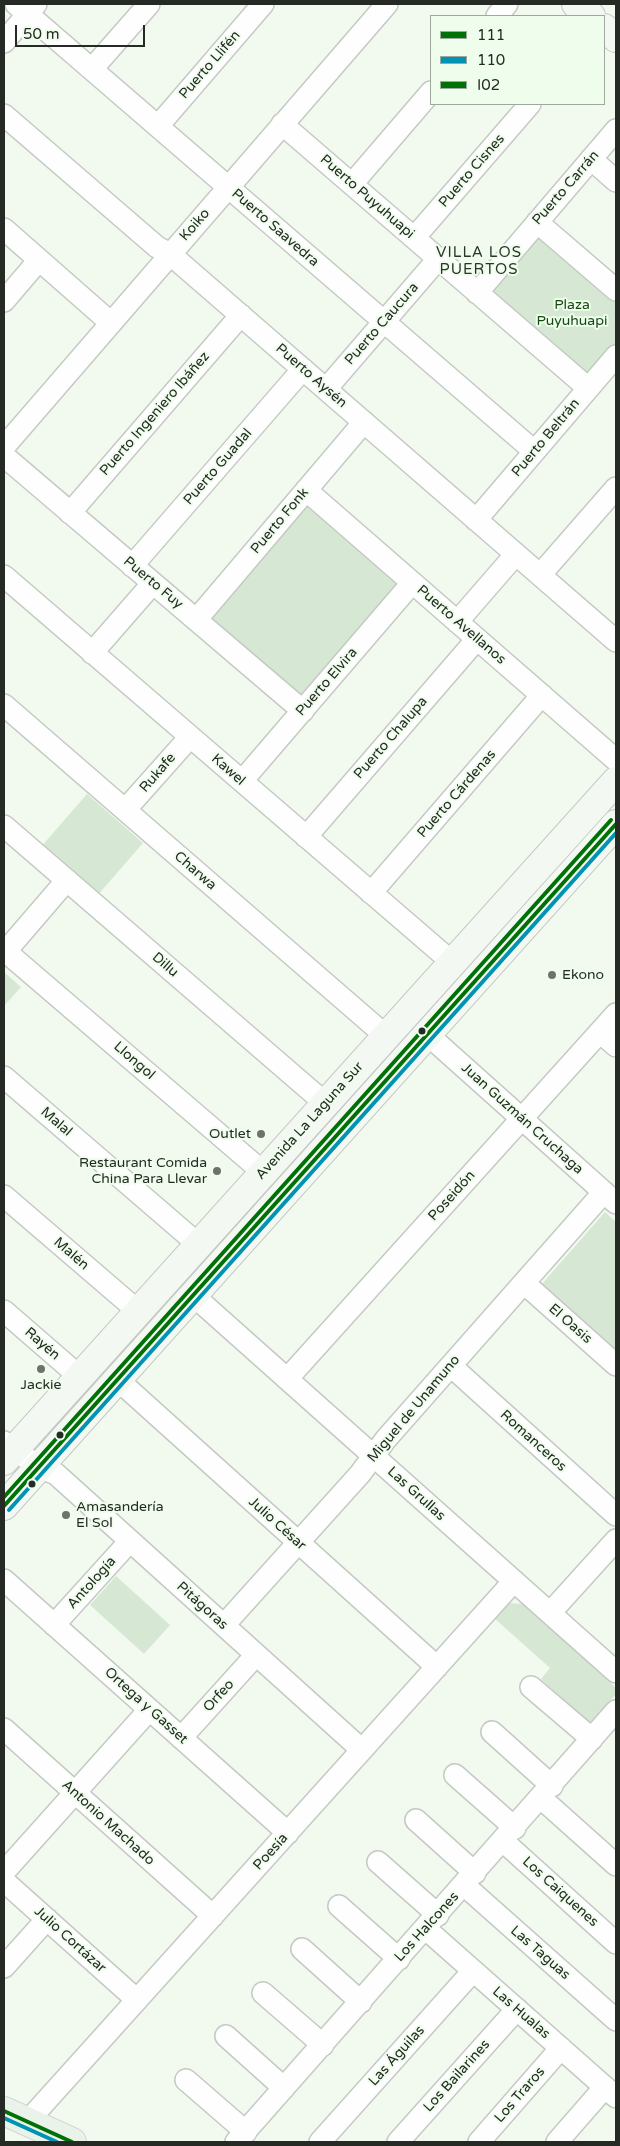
<!DOCTYPE html>
<html>
<head>
<meta charset="utf-8">
<style>
  body { margin:0 }
  #map { position:relative; width:620px; height:2146px; overflow:hidden; background:#f2faf0; font-family:"Varela Round",sans-serif }
  canvas { display:block }
  .frame { position:absolute; inset:0; border:5px solid #252a24; pointer-events:none }
  .legend { position:absolute; left:430px; top:15px; width:175px; height:90px; box-sizing:border-box; background:#effded; border:1px solid #9ea99d; margin:0; padding:6px 9px; list-style:none; font-size:15px; color:#252a24 }
  .legend li { display:flex; align-items:center; gap:10px; height:25px }
  .legend b { width:25px; border:1px solid #9ea99d }
  .scale { position:absolute; left:15px; top:25px; width:130px; height:22px; box-sizing:border-box; border:2px solid #252a24; border-top:0; padding-left:6px; font-size:15px; line-height:18px; white-space:nowrap; color:#252a24; -webkit-text-stroke:4px #effded; paint-order:stroke }
</style>
</head>
<body>
<div id="map">
<canvas width="620" height="2146"></canvas>
<div class="frame"></div>
<ul class="legend">
<li><b style="height:6px;background:#007106"></b>111</li>
<li><b style="height:6px;background:#0093b3"></b>110</li>
<li><b style="height:6px;background:#007106"></b>I02</li>
</ul>
<div class="scale">50 m</div>
</div>
<script>
const ctx = document.querySelector('canvas').getContext('2d');
ctx.lineJoin = 'round';
function fill(path, color) { ctx.fillStyle = color; ctx.fill(path, 'evenodd'); }
function stroke(path, color, width, dash) { ctx.strokeStyle = color; ctx.lineWidth = width; ctx.lineCap = dash ? 'butt' : 'round'; ctx.setLineDash(dash || []); ctx.stroke(path); }
function write(font, color, halo, rows, align = 'center') {
  ctx.font = font + ' "Varela Round",sans-serif'; ctx.lineWidth = 4; ctx.setLineDash([]); ctx.textBaseline = 'middle'; ctx.strokeStyle = halo; ctx.fillStyle = color; for (const [text, x, y, turn = 0] of rows) {
    ctx.save(); ctx.translate(x, y); ctx.rotate((+turn || 0) * Math.PI / 180); ctx.textAlign = isNaN(turn) ? turn : align; if (halo) ctx.strokeText(text, 0, 0); ctx.fillText(text, 0, 0); ctx.restore();
  }
}
const green = new Path2D(`
  M539 230 616 298V348L591 378 487 291Z
  M309 501 401 581 300 699 207 619Z
  M87 794 143 843 97 896 40 848Z
  M4 972 21 987 4 1006Z
  M605 1212 616 1222V1351L541 1285Z
  M116 1576 170 1625 144 1654 90 1605Z
  M507 1603 523 1604 616 1688V1694L590 1723 541 1679 550 1668 494 1618Z`);
const street = new Path2D(`
  M16 4 534 451
  M497 16 507 4
  M4 42 36 4
  M92 69 149 4
  M4 115 157 247 170 254 616 641
  M282 124 588 388
  M158 126 263 4
  M591 159 616 181
  M352 184 431 92
  M537 222 616 290
  M4 229 111 323
  M414 238 530 104
  M477 293 616 130
  M4 301 39 260
  M326 389 438 259
  M4 447 387 4
  M4 456 303 711
  M306 490 616 760
  M70 513 241 315
  M476 520 616 356
  M132 566 303 369
  M540 575 616 488
  M4 576 453 963
  M196 620 364 422
  M457 622 516 554
  M92 653 153 583
  M4 705 387 1037
  M242 781 412 583
  M125 810 190 737
  M4 826 326 1104
  M306 837 477 639
  M371 893 542 695
  M4 950 264 1173
  M6 951 67 880
  M600 1032 616 1046
  M427 1034 616 1203
  M4 1077 199 1245
  M4 1196 139 1312
  M524 1283 616 1365
  M194 1296 616 1672
  M4 1311 80 1377
  M451 1366 616 1515
  M287 1379 616 1014
  M118 1380 437 1667
  M4 1442 39 1467 56 1474 362 1750
  M4 1580 288 1833
  M550 1613 616 1540
  M54 1625 130 1541
  M224 1625 360 1474 386 1439 604 1192
  M531 1687 592 1739
  M4 1729 213 1916
  M492 1732 552 1786
  M181 1738 256 1655
  M455 1775 515 1828
  M541 1798 616 1865
  M416 1820 475 1873
  M503 1841 616 1943
  M378 1862 438 1915
  M4 1872 149 1710
  M4 1881 137 2000
  M464 1885 616 2020
  M339 1906 399 1959
  M426 1929 616 2097
  M302 1949 361 2002
  M4 1967 47 1919
  M263 1993 323 2045
  M226 2036 284 2088
  M186 2080 246 2132
  M27 2122 514 1581
  M236 2142 616 1711
  M320 2142 473 1971
  M398 2142 517 2009
  M479 2142 561 2048
  M557 2142 605 2087`);
const secondary = new Path2D(`
  M576 4 591 16
  M604 28 616 38
  M4 1461 616 781
  M4 1506 616 824`);
const primary = new Path2D(`
  M4 2111 72 2142`);
const bus1 = new Path2D(`
  M4 1506 616 824
  M4 2111 72 2142`);
const bus2 = new Path2D(`
  M9 1510 616 833
  M4 2118 57 2142`);
const bus3 = new Path2D(`
  M4 1497 611 820`);
const markers = [
  [552,975,5,"#6d736b"],
  [422,1031,4.5,"#252a24"],
  [261,1134,5,"#6d736b"],
  [217,1171,5,"#6d736b"],
  [41,1369,5,"#6d736b"],
  [60,1435,4.5,"#252a24"],
  [32,1484,4.5,"#252a24"],
  [66,1515,5,"#6d736b"]
];
const streetNames = [
  ["Puerto Llifén",210,65,-49],
  ["Puerto Cisnes",472,171,-49],
  ["Puerto Carrán",566,188,-49],
  ["Puerto Puyuhuapi",367,197,41],
  ["Koiko",195,225,-49],
  ["Puerto Saavedra",275,228,41],
  ["Puerto Caucura",382,324,-49],
  ["Puerto Aysén",311,376,41],
  ["Puerto Ingeniero Ibáñez",155,414,-49],
  ["Puerto Beltrán",546,438,-50],
  ["Puerto Guadal",218,467,-49],
  ["Puerto Fonk",280,521,-50],
  ["Puerto Fuy",153,583,40],
  ["Puerto Avellanos",461,625,41],
  ["Puerto Elvira",327,682,-49],
  ["Puerto Chalupa",391,738,-49],
  ["Kawel",228,770,41],
  ["Rukafe",158,773,-49],
  ["Puerto Cárdenas",457,794,-49],
  ["Charwa",195,871,41],
  ["Dillu",165,965,41],
  ["Llongol",134,1061,41],
  ["Juan Guzmán Cruchaga",522,1119,42],
  ["Avenida La Laguna Sur",310,1121,-48],
  ["Malal",56,1122,41],
  ["Poseidón",452,1196,-48],
  ["Malén",71,1254,41],
  ["El Oasis",570,1324,41],
  ["Rayén",42,1344,41],
  ["Miguel de Unamuno",414,1409,-50],
  ["Romanceros",533,1441,42],
  ["Las Grullas",416,1494,42],
  ["Julio César",277,1524,42],
  ["Antología",92,1583,-48],
  ["Pitágoras",202,1606,42],
  ["Orfeo",219,1696,-48],
  ["Ortega y Gasset",146,1706,42],
  ["Antonio Machado",108,1823,42],
  ["Poesía",271,1852,-48],
  ["Los Caiquenes",560,1892,42],
  ["Los Halcones",427,1927,-48],
  ["Julio Cortázar",70,1940,42],
  ["Las Taguas",540,1953,41],
  ["Las Hualas",521,2013,41],
  ["Las Águilas",397,2056,-48],
  ["Los Bailarines",457,2076,-48],
  ["Los Traros",520,2095,-49]
];
const parkNames = [
  ["Plaza",572,305],
  ["Puyuhuapi",572,321]
];
const poiNames = [
  ["Ekono",562,975],
  ["Outlet",251,1134,"right"],
  ["Restaurant Comida",207,1163,"right"],
  ["China Para Llevar",207,1179,"right"],
  ["Jackie",41,1385,"center"],
  ["Amasandería",76,1507],
  ["El Sol",76,1523]
];
const neighbourhoodNames = [
  ["VILLA LOS",479,253],
  ["PUERTOS",479,270]
];
fill(green, '#d6e8d3');
stroke(street, '#c4cac3', 24);
stroke(secondary, '#c4cac3', 30);
stroke(primary, '#d3d7d2', 30);
stroke(street, '#fdfefd', 21);
stroke(secondary, '#f4f8f3', 28);
stroke(primary, '#eaf3e9', 28);
stroke(bus1, '#007106', 4);
stroke(bus2, '#0093b3', 4);
stroke(bus3, '#007106', 4);
for (const [x, y, r, color] of markers) { const dot = new Path2D(); dot.arc(x, y, r, 0, 2 * Math.PI); ctx.fillStyle = color; ctx.fill(dot); stroke(dot, '#effded', 2); }
write('14px', '#252a24', '#effded', streetNames);
write('14px', '#154a11', '#effded', parkNames);
write('14px', '#252a24', '#effded', poiNames, 'left');
ctx.letterSpacing = '1px';
write('15px', '#2a3529', '#effded', neighbourhoodNames);
ctx.letterSpacing = '0px';
</script>
</body>
</html>
